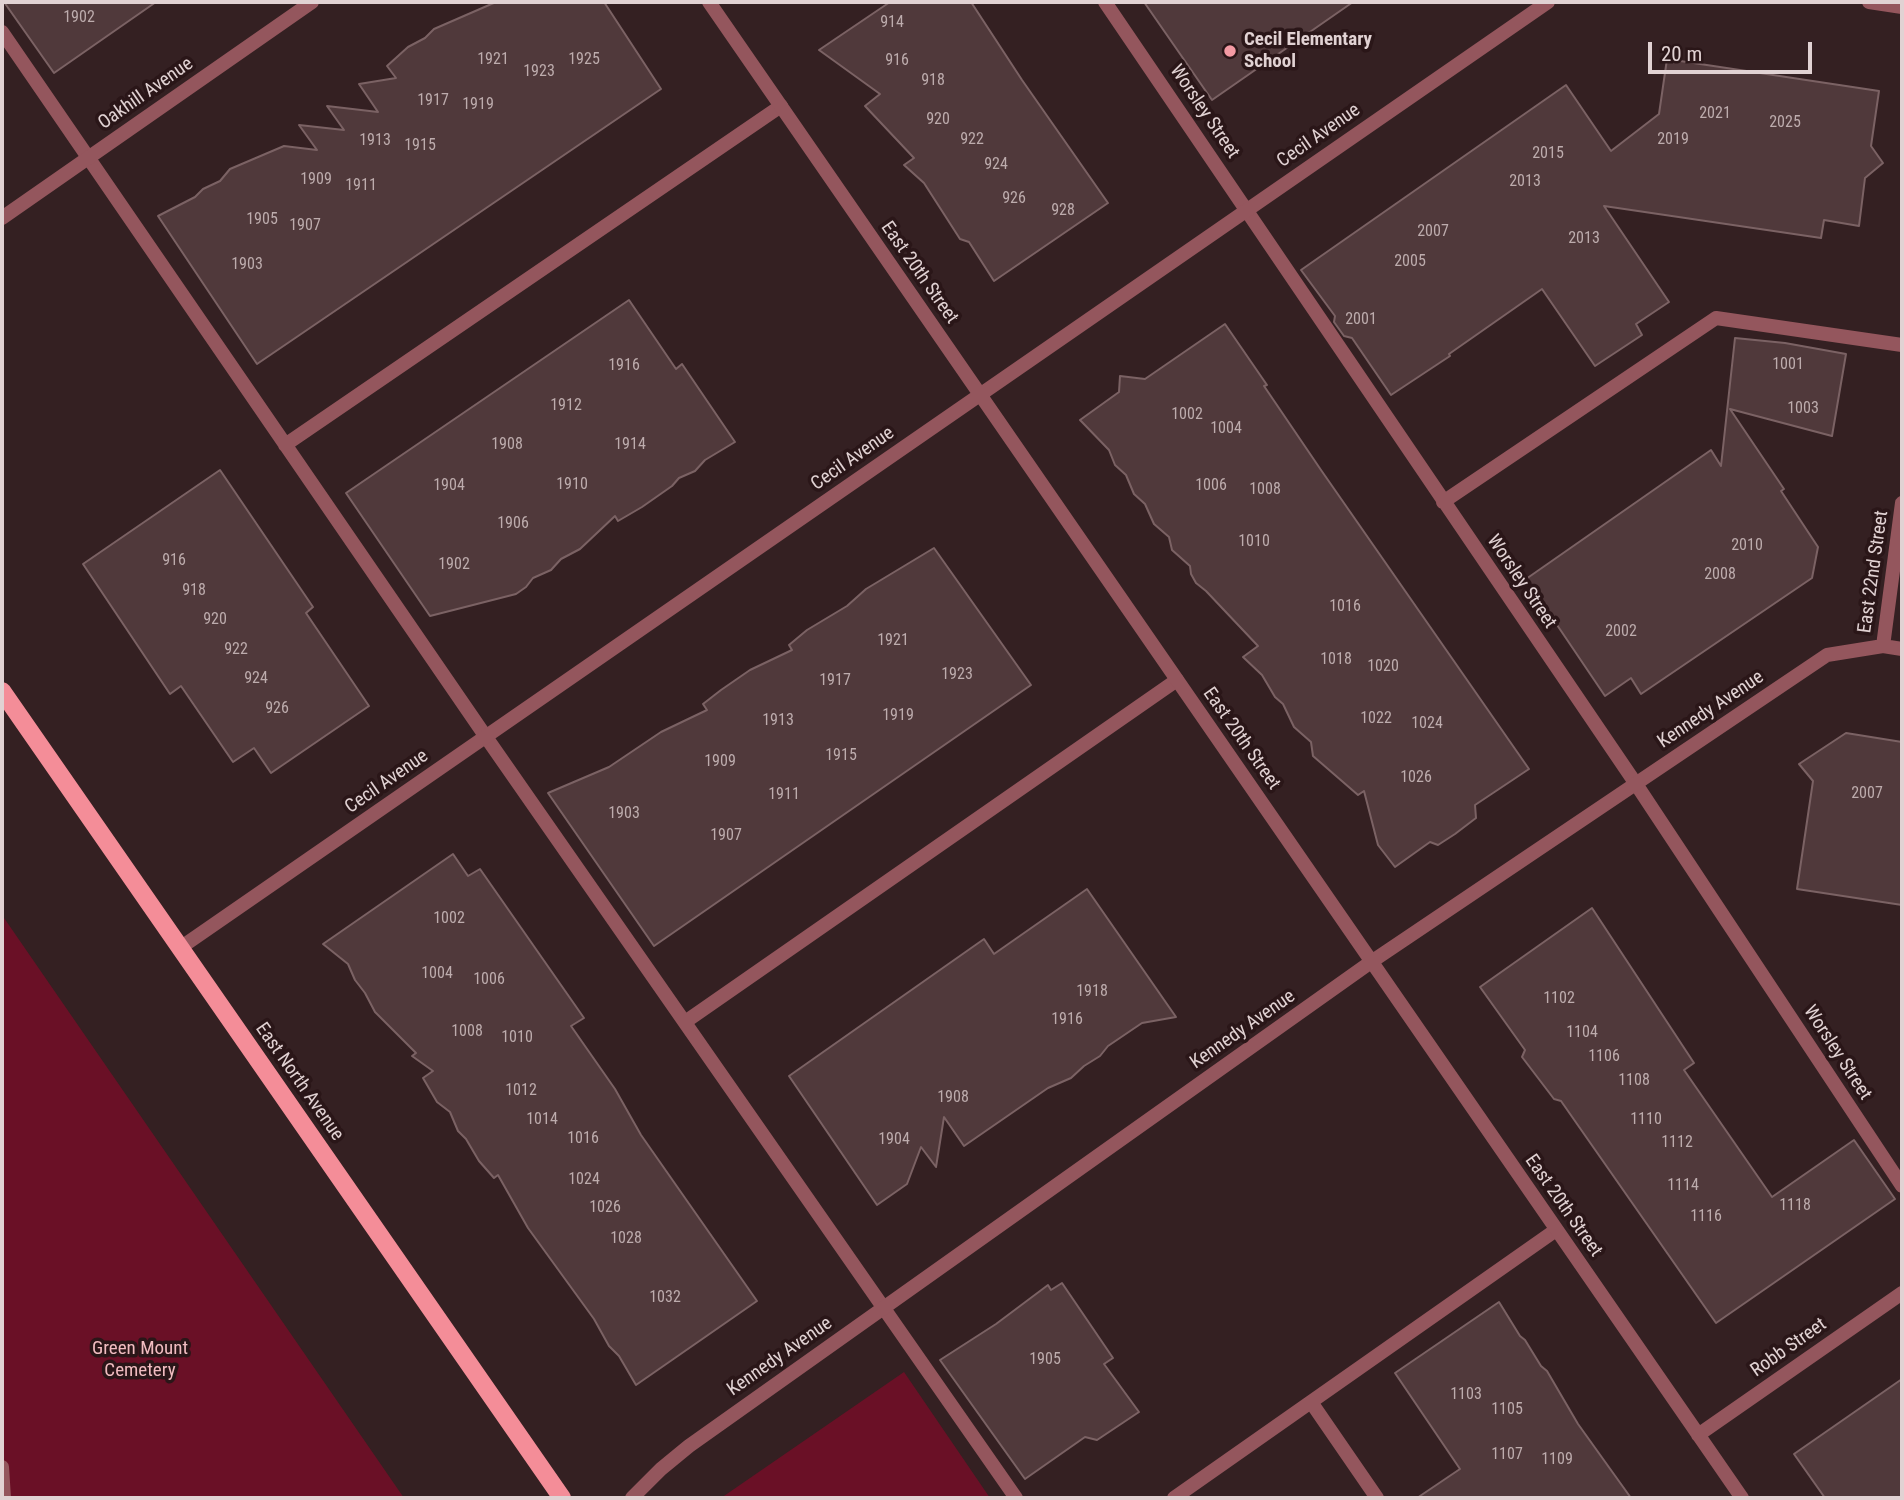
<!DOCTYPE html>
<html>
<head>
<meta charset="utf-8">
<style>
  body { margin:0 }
  #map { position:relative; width:1904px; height:1500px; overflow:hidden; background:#342022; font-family:"Roboto Condensed",sans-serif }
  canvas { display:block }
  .frame { position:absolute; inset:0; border:4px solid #e1d2d3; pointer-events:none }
  .scale { position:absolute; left:1648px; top:42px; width:164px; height:32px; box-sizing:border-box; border:4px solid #e1d2d3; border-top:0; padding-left:9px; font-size:21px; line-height:24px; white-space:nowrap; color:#e1d2d3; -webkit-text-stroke:5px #2a1618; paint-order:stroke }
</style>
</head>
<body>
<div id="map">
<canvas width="1904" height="1500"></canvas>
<div class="frame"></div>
<div class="scale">20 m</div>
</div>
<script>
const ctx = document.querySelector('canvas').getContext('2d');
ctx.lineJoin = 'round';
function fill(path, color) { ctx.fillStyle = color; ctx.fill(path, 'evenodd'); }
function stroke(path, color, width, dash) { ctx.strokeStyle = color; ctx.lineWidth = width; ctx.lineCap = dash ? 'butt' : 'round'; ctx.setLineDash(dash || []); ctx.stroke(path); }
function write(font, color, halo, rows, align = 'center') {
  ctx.font = font + ' "Roboto Condensed",sans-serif'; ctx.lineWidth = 7; ctx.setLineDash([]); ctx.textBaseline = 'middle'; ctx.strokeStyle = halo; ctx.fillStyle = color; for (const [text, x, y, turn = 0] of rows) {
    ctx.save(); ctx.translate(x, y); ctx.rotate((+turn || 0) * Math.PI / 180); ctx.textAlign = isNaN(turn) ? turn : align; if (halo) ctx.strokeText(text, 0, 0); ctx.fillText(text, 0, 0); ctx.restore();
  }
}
const green = new Path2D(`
  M2 915 404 1498H2Z
  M904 1372 990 1498H721Z`);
const building = new Path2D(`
  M4 2H156L54 73Z
  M496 2H604L661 89 257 364 158 216 195 197 203 189 220 181 230 169 284 146 317 150 299 125 344 130 327 106 378 112 359 84 396 78 387 66 408 47 425 38 434 29Z
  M890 2H971L1022 80 1108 203 994 281 969 242 960 239 924 183 904 165 914 158 865 106 880 94 819 50Z
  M1144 2H1353L1212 100Z
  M1667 59 1879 91 1871 146 1883 163 1865 178 1859 226 1824 220 1821 238 1604 206 1669 302 1636 324 1642 335 1595 366 1542 289 1449 354 1450 356 1391 395 1352 338 1344 336 1334 322 1335 316 1301 270 1566 85 1611 151 1659 114Z
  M629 300 676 369 682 364 735 442 705 460 695 471 679 478 672 486 642 507 618 521 615 516 580 549 561 559 551 570 533 578 526 587 516 594 430 616 346 493Z
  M1225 324 1267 385 1264 386 1321 470 1529 769 1475 805 1476 818 1455 834 1438 845 1430 842 1395 867 1378 845 1364 791 1358 795 1313 756 1311 742 1294 727 1283 704 1275 697 1262 675 1243 657 1258 646 1206 591 1196 583 1191 574 1190 566 1172 550 1169 537 1154 524 1145 504 1134 494 1126 475 1115 465 1109 450 1080 420 1119 392 1120 376 1145 379Z
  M1735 338 1785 343 1846 354 1832 436 1730 409 1784 489 1781 491 1818 547 1812 578 1641 694 1631 678 1605 696 1526 579 1711 450 1721 466Z
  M220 470 313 607 306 613 369 706 271 773 254 748 233 762 181 686 170 694 83 564Z
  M934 548 1031 685 654 946 548 793 609 767 661 732 707 710 703 704 721 690 750 670 792 650 789 645 807 630 847 606 866 589Z
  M1846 733 1902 742V905L1797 889 1813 781 1799 764Z
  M453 854 468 876 480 869 584 1018 571 1026 615 1089 641 1135 757 1301 636 1385 619 1356 609 1346 594 1319 528 1228 498 1175 494 1178 479 1161 466 1139 458 1131 450 1112 437 1102 423 1078 433 1071 412 1056 416 1053 375 1012 365 993 355 980 348 964 323 944Z
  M1087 889 1176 1017 1142 1023 1108 1046 1100 1056 1084 1066 1071 1078 1048 1088 964 1146 944 1117 936 1167 921 1147 907 1184 877 1205 789 1076 984 939 994 954Z
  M1592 908 1694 1063 1684 1070 1772 1197 1854 1140 1895 1199 1716 1323 1561 1101 1554 1099 1522 1057 1525 1050 1480 987Z
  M1062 1283 1113 1358 1104 1364 1139 1412 1097 1440 1085 1437 1025 1479 940 1360 996 1324 1048 1285 1051 1290Z
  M1499 1302 1520 1336 1525 1340 1541 1366 1547 1371 1578 1424 1631 1498H1417L1460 1469 1395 1373Z
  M1902 1379V1498H1825L1794 1454Z`);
const service = new Path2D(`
  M1105 2 1636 784 1902 1186
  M2 32 486 737 1016 1498
  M285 445 781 106
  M1443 502 1716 318 1902 345
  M685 1022 1177 680
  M1311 1402 1377 1498
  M2 1467 4 1498
  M1174 1498 1556 1230`);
const minor = new Path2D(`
  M709 2 1742 1498
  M1869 2 1902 7
  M2 218 312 2
  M1883 646 1902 503
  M180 948 1548 2
  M1698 1435 1902 1293
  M632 1498 661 1469 689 1446 1371 962 1827 655 1883 646 1902 649`);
const primary = new Path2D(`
  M2 691 562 1498`);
const markers = [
  [1230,51,7,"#f49aa3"]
];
const numberNames = [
  ["1902",79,18],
  ["914",892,23],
  ["1921",493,60],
  ["1925",584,60],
  ["916",897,61],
  ["1923",539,72],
  ["918",933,81],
  ["1917",433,101],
  ["1919",478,105],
  ["2021",1715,114],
  ["920",938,120],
  ["2025",1785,123],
  ["922",972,140],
  ["2019",1673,140],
  ["1913",375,141],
  ["1915",420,146],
  ["2015",1548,154],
  ["924",996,165],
  ["1909",316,180],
  ["2013",1525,182],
  ["1911",361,186],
  ["926",1014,199],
  ["928",1063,211],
  ["1905",262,220],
  ["1907",305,226],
  ["2007",1433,232],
  ["2013",1584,239],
  ["2005",1410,262],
  ["1903",247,265],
  ["2001",1361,320],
  ["1001",1788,365],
  ["1916",624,366],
  ["1912",566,406],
  ["1003",1803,409],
  ["1002",1187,415],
  ["1004",1226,429],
  ["1908",507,445],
  ["1914",630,445],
  ["1910",572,485],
  ["1904",449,486],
  ["1006",1211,486],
  ["1008",1265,490],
  ["1906",513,524],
  ["1010",1254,542],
  ["2010",1747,546],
  ["916",174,561],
  ["1902",454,565],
  ["2008",1720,575],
  ["918",194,591],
  ["1016",1345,607],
  ["920",215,620],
  ["2002",1621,632],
  ["1921",893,641],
  ["922",236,650],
  ["1018",1336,660],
  ["1020",1383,667],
  ["1923",957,675],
  ["924",256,679],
  ["1917",835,681],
  ["926",277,709],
  ["1919",898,716],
  ["1022",1376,719],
  ["1913",778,721],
  ["1024",1427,724],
  ["1915",841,756],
  ["1909",720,762],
  ["1026",1416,778],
  ["2007",1867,794],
  ["1911",784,795],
  ["1903",624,814],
  ["1907",726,836],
  ["1002",449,919],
  ["1004",437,974],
  ["1006",489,980],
  ["1918",1092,992],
  ["1102",1559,999],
  ["1916",1067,1020],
  ["1008",467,1032],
  ["1104",1582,1033],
  ["1010",517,1038],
  ["1106",1604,1057],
  ["1108",1634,1081],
  ["1012",521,1091],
  ["1908",953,1098],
  ["1014",542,1120],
  ["1110",1646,1120],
  ["1016",583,1139],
  ["1904",894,1140],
  ["1112",1677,1143],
  ["1024",584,1180],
  ["1114",1683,1186],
  ["1118",1795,1206],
  ["1026",605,1208],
  ["1116",1706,1217],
  ["1028",626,1239],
  ["1032",665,1298],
  ["1905",1045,1360],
  ["1103",1466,1395],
  ["1105",1507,1410],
  ["1107",1507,1455],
  ["1109",1557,1460]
];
const poiNames = [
  ["Cecil Elementary",1244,40],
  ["School",1244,62]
];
const streetNames = [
  ["Oakhill Avenue",146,94,-35],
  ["Worsley Street",1204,112,56],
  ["Cecil Avenue",1319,136,-35],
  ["East 20th Street",919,273,55],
  ["Cecil Avenue",853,459,-35],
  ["East 22nd Street",1874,572,-82],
  ["Worsley Street",1521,582,56],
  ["Kennedy Avenue",1711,710,-34],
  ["East 20th Street",1241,739,55],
  ["Cecil Avenue",387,782,-35],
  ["Kennedy Avenue",1243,1030,-35],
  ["Worsley Street",1837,1053,57],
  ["East North Avenue",299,1082,55],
  ["East 20th Street",1563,1206,55],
  ["Robb Street",1789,1348,-35],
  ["Kennedy Avenue",780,1357,-35]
];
const parkNames = [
  ["Green Mount",140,1349],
  ["Cemetery",140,1371]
];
fill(green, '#6a1026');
fill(building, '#50393b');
stroke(building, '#7b6264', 2);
stroke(service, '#94565d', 14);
stroke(minor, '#94565d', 14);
stroke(primary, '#f48d98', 18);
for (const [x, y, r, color] of markers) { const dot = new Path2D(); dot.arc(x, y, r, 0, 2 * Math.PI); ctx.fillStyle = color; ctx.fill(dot); stroke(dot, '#2a1618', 2.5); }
write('16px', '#bdacad', null, numberNames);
write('bold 19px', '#e1d2d3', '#2a1618', poiNames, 'left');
write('19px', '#e1d2d3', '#2a1618', streetNames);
write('19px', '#f1bcc0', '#2a1618', parkNames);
</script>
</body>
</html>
